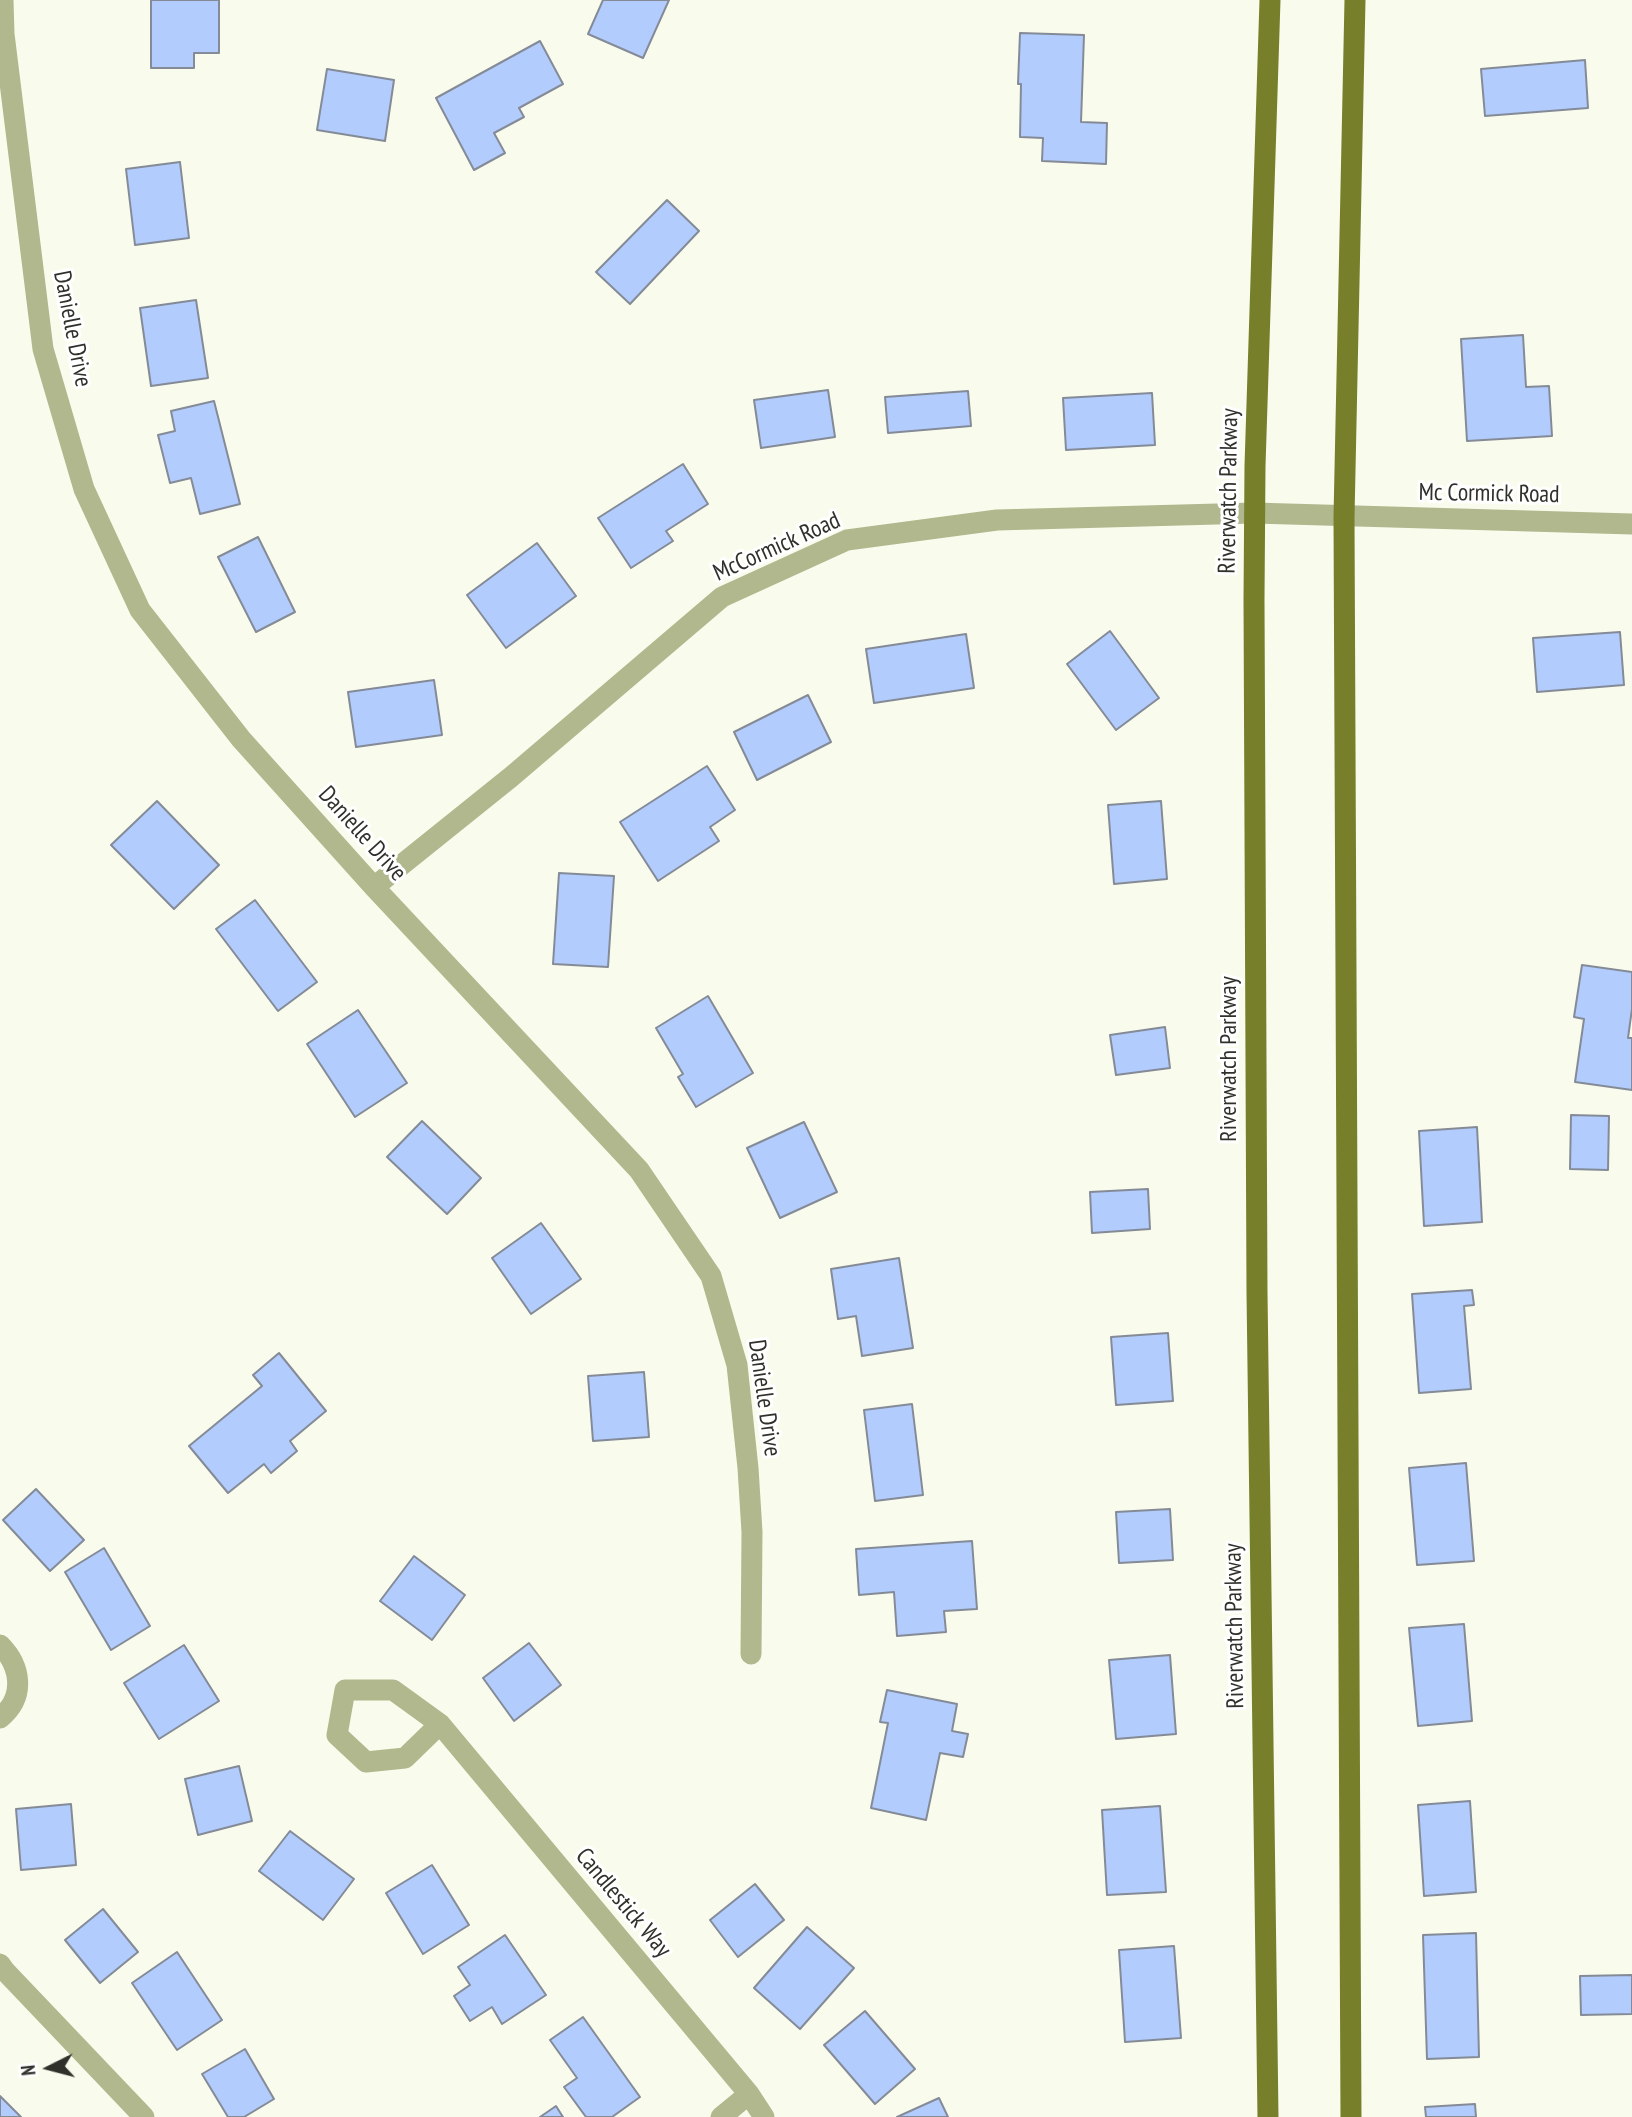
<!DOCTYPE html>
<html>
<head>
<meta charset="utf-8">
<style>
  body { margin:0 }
  #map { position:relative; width:1632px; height:2117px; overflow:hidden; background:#f9fced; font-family:"PT Sans Narrow",sans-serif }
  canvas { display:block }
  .north { position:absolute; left:14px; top:2033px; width:70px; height:70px; -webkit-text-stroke:5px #fff; paint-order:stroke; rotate:264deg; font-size:19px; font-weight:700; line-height:28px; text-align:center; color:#30312b }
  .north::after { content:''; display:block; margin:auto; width:24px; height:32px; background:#30312b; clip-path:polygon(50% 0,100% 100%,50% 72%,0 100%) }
</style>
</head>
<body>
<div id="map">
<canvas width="1632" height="2117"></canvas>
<div class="north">N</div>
</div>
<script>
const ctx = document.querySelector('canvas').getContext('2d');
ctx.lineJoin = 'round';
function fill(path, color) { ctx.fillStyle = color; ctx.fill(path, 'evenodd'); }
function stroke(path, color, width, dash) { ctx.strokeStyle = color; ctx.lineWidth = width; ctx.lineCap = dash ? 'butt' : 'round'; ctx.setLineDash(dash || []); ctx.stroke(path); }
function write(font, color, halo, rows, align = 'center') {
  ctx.font = font + ' "PT Sans Narrow",sans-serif'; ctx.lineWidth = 6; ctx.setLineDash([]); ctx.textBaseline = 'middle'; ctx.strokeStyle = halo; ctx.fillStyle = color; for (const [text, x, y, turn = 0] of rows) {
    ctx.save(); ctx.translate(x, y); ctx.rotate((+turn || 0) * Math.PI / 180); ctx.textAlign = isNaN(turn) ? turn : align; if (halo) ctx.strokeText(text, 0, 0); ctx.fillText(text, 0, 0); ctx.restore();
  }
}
const building = new Path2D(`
  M151 0H219V53H194V68H151Z
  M603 0H669L643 58 588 34Z
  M1020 33 1084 35 1081 122 1107 123 1106 164 1042 161 1043 138 1020 137 1021 84H1018Z
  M540 41 563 84 519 108 524 117 494 133 505 153 474 170 436 98Z
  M1585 60 1588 108 1485 116 1481 69Z
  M327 69 394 80 385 141 317 130Z
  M180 162 189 238 135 245 126 169Z
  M667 200 699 231 630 304 596 272Z
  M196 300 208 378 151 386 140 308Z
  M1523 335 1526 387 1549 386 1552 436 1467 441 1461 339Z
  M828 390 835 437 761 448 754 400Z
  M968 391 971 426 888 433 885 397Z
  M1152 393 1155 445 1066 450 1063 398Z
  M214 401 240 504 200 514 191 478 170 483 158 435 175 431 171 411Z
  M683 464 708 504 666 531 673 541 631 568 598 518Z
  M258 537 295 612 256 632 218 557Z
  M537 543 576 596 506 648 467 595Z
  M1110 631 1159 698 1116 730 1067 664Z
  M1620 632 1624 685 1537 692 1533 638Z
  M966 634 974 688 874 703 866 649Z
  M434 680 442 735 356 747 348 692Z
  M808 695 831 742 757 780 734 732Z
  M707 766 735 810 710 827 719 841 658 881 620 822Z
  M157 801 219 865 174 909 111 845Z
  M1161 801 1167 879 1114 884 1108 805Z
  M559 873 614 876 608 967 553 964Z
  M255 900 317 982 278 1011 216 929Z
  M1582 965 1632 972V1009L1628 1038H1632V1090L1575 1082 1584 1019 1574 1017Z
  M708 996 753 1073 696 1107 678 1077 683 1074 656 1028Z
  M358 1010 407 1083 355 1117 307 1044Z
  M1165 1027 1170 1068 1116 1075 1110 1035Z
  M1571 1115 1609 1116 1608 1170 1570 1169Z
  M422 1121 481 1178 447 1214 387 1157Z
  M804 1122 837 1192 780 1218 747 1148Z
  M1477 1127 1482 1222 1424 1226 1419 1131Z
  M1148 1189 1150 1229 1092 1233 1090 1192Z
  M541 1223 581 1279 531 1314 492 1258Z
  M899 1258 913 1348 862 1356 856 1316 838 1319 831 1269Z
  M1472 1290 1474 1305 1464 1306 1471 1389 1419 1393 1412 1294Z
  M1168 1333 1173 1401 1116 1405 1111 1337Z
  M279 1353 326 1411 290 1441 297 1451 271 1473 264 1464 228 1493 189 1446 262 1386 253 1375Z
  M644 1372 649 1437 593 1441 588 1376Z
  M912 1404 923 1495 875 1501 864 1410Z
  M1466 1463 1474 1561 1417 1565 1409 1468Z
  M36 1489 84 1540 50 1571 3 1520Z
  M1170 1509 1173 1560 1119 1563 1116 1512Z
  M972 1541 977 1609 944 1611 946 1632 897 1636 894 1592 859 1595 856 1549Z
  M104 1548 150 1626 111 1650 65 1572Z
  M414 1556 465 1595 432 1640 380 1601Z
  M1464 1624 1472 1721 1418 1726 1409 1628Z
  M529 1643 561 1685 514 1721 483 1678Z
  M184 1645 219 1701 159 1739 124 1683Z
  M1170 1655 1176 1734 1116 1739 1109 1660Z
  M887 1690 957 1704 952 1731 968 1734 963 1757 940 1753 926 1820 871 1808 888 1723 880 1722Z
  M239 1766 252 1821 198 1835 185 1779Z
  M1470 1801 1476 1892 1424 1896 1418 1805Z
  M71 1804 76 1865 21 1870 16 1809Z
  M1160 1806 1166 1892 1107 1895 1102 1810Z
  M290 1831 354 1879 323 1920 259 1871Z
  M432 1865 469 1925 423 1954 386 1893Z
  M755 1884 784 1920 738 1957 710 1920Z
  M103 1909 138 1952 100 1983 65 1940Z
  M807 1927 854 1968 800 2029 754 1988Z
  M1476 1933 1479 2057 1427 2059 1423 1935Z
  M505 1935 546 1995 502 2024 492 2007 470 2021 454 1996 470 1985 458 1967Z
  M1174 1946 1181 2038 1125 2042 1119 1950Z
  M177 1952 222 2020 177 2050 132 1983Z
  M1632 1975V2014L1581 2015 1580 1976Z
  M865 2011 915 2069 875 2104 824 2045Z
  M583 2017 640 2097 612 2117H586L564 2087 577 2078 550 2040Z
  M245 2049 274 2099 244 2117H228L202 2074Z
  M0 2096 21 2117H0Z
  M939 2098 948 2117H897Z
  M1475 2104 1476 2117H1426L1425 2107Z
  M556 2106 563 2117H540Z`);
const street = new Path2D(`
  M3 0 4 34 43 349 84 489 140 610 241 739 374 887 639 1170 711 1276 737 1365 748 1468 752 1532 751 1654
  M374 887 511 777 722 597 847 540 997 520 1254 513 1632 524
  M0 1645C21 1666 26 1697 0 1718
  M440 1724 405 1758 366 1762 337 1735 345 1690H393L440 1724 749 2094 764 2117
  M0 1964 5 1971 144 2117
  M721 2117 749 2094`);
const primary = new Path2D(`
  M1268 2117 1257 1292 1254 599 1255 466 1270 0
  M1351 2117 1344 517 1355 0`);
const streetNames = [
  ["Danielle Drive",72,329,79],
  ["Riverwatch Parkway",1229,491,-89],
  ["Mc Cormick Road",1489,494,1],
  ["McCormick Road",777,547,-24],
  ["Danielle Drive",362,834,48],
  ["Riverwatch Parkway",1229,1059,-90],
  ["Danielle Drive",764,1398,82],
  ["Riverwatch Parkway",1235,1626,-91],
  ["Candlestick Way",623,1903,50]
];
fill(building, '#b2ccfe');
stroke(building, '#848b97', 2);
stroke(street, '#b1b88e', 21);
stroke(primary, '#777f2a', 21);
write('24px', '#30312b', '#fff', streetNames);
</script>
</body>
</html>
